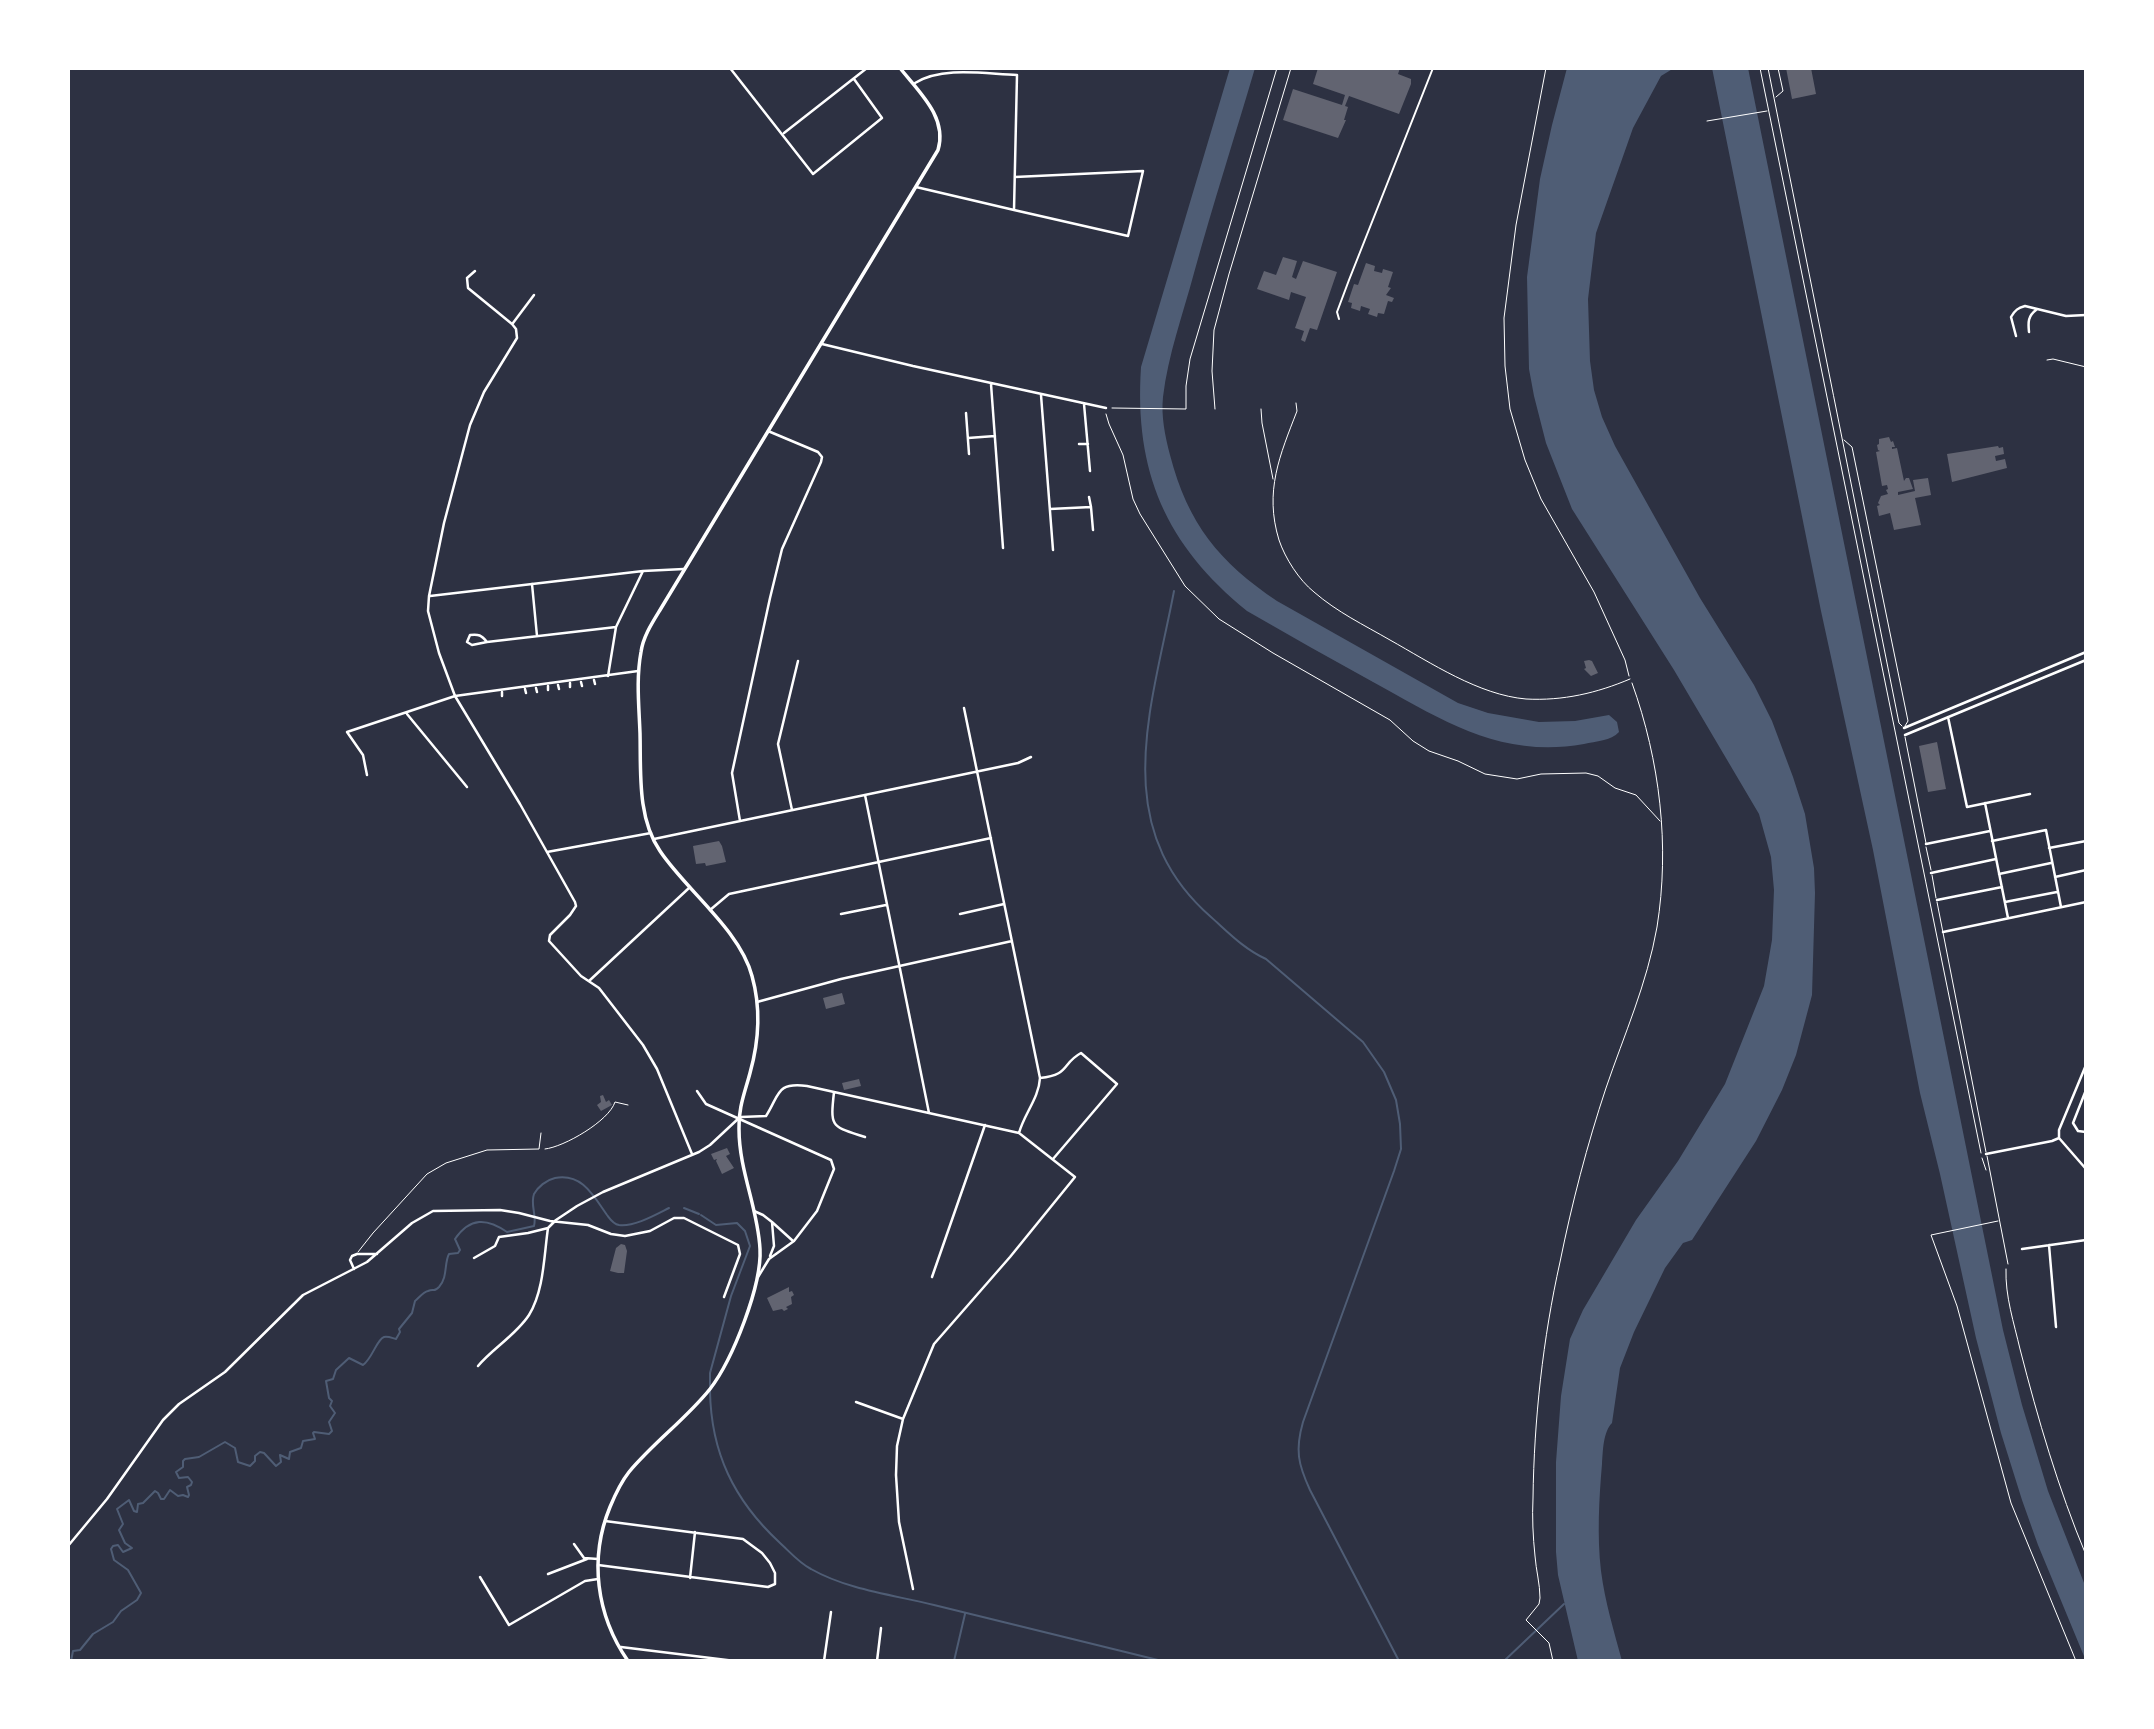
<!DOCTYPE html>
<html>
<head>
<meta charset="utf-8">
<style>
  body { margin:0 }
  #map { position:relative; width:2154px; height:1729px; overflow:hidden; background:#2d3142; font-family:"Fira Sans Condensed",sans-serif }
  canvas { display:block }
  .frame { position:absolute; inset:0; border:70px solid #fff; pointer-events:none }
</style>
</head>
<body>
<div id="map">
<canvas width="2154" height="1729"></canvas>
<div class="frame"></div>
</div>
<script>
const ctx = document.querySelector('canvas').getContext('2d');
ctx.lineJoin = 'round';
function fill(path, color) { ctx.fillStyle = color; ctx.fill(path, 'evenodd'); }
function stroke(path, color, width, dash) { ctx.strokeStyle = color; ctx.lineWidth = width; ctx.lineCap = dash ? 'butt' : 'round'; ctx.setLineDash(dash || []); ctx.stroke(path); }
const water = new Path2D(`
  M1230 68H1255C1235 136 1213 204 1194 273 1183 314 1168 355 1163 397 1161 416 1165 436 1170 455 1188 524 1219 562 1277 601L1458 703 1488 713 1539 722 1575 721 1609 715 1617 722 1619 732C1611 741 1596 741 1584 744 1501 759 1442 720 1373 682 1331 659 1289 635 1247 611 1166 545 1134 472 1141 367Z
  M1567 68H1674L1661 76 1633 128 1596 233 1588 299 1590 361 1594 390 1602 417 1615 446 1700 598 1754 685 1772 721 1793 777 1805 814 1814 868 1815 893 1812 995 1796 1055 1782 1090 1756 1141 1692 1240 1683 1243 1665 1268 1634 1332 1620 1368 1612 1423C1603 1432 1603 1451 1602 1464 1599 1499 1597 1536 1601 1571 1605 1602 1614 1631 1622 1661H1578L1558 1575 1556 1552V1462L1561 1396 1570 1339 1583 1310 1636 1220 1678 1161 1725 1084 1764 986 1772 940 1774 890 1771 857 1759 814 1674 670 1572 509 1546 443 1534 396 1529 369 1527 277 1540 179 1552 125Z
  M1712 68H1748L2003 1330 2022 1405 2048 1491 2086 1588V1661L2038 1545 2022 1500 2001 1433 1976 1338 1940 1174 1920 1093 1873 850 1821 611Z`);
const stream = new Path2D(`
  M1174 591C1152 707 1107 826 1211 917 1229 933 1244 949 1266 959L1363 1042 1384 1072 1396 1100 1400 1124 1401 1149 1394 1171 1303 1422C1295 1450 1298 1464 1310 1490L1399 1661
  M684 1208 699 1214
  M701 1215 716 1225 737 1223 745 1231 750 1246 731 1296 710 1373V1386
  M710 1391C711 1453 734 1500 779 1542 789 1551 799 1563 811 1569 848 1590 894 1595 934 1605 1010 1623 1086 1642 1162 1661
  M71 1661 73 1651 80 1650 93 1634 113 1622 121 1611 137 1600 141 1593 128 1570 114 1560 111 1549 113 1546 118 1545 123 1552 132 1548 125 1543 119 1530 123 1524 117 1509 129 1500 134 1511 137 1512 138 1504 143 1503 155 1491 158 1493 161 1499H164L170 1490 178 1496 183 1495 188 1497 189 1495 187 1487 191 1485 192 1482 188 1477 179 1478 176 1472 183 1467V1461L185 1459 199 1457 225 1442 235 1448 238 1462 250 1466 255 1461V1456L260 1452 264 1453 276 1466 281 1462 280 1455 289 1459 290 1452 301 1448 303 1441 315 1439 313 1433 314 1432 329 1434 332 1431 329 1422 335 1413 330 1406 332 1401 329 1398 326 1381 333 1379 336 1370 349 1358 363 1365C372 1359 377 1339 384 1337 388 1336 392 1338 396 1339L400 1332 399 1329 412 1313 415 1301C419 1298 423 1292 428 1291 435 1288 433 1293 439 1287 448 1277 444 1263 449 1254L458 1253 460 1250 455 1239C470 1217 487 1218 507 1232L534 1226C537 1215 530 1205 534 1194 538 1187 546 1180 555 1178 582 1173 593 1195 607 1215 610 1219 613 1224 619 1225 634 1227 655 1215 669 1208
  M954 1661 965 1614
  M1504 1661 1564 1604`);
const building = new Path2D(`
  M1318 68H1400L1398 74 1411 79V84L1399 114 1349 96 1345 106 1348 107 1344 120H1346L1338 138 1283 120 1293 89 1342 105 1345 95 1313 84Z
  M1786 68H1811L1816 94 1792 99Z
  M1283 257 1297 261 1292 277 1296 279 1303 261 1337 272 1317 330 1310 328 1305 342 1301 340 1304 331 1295 328 1306 297 1291 292 1289 300 1257 289 1264 271 1276 275Z
  M1366 263 1375 266 1374 271 1382 273 1383 269 1393 272 1388 287 1391 288 1386 295 1394 298 1392 302 1388 301 1384 314 1378 313 1377 317 1368 314 1370 309 1361 306 1360 311 1351 308 1352 303 1348 302 1354 284 1358 285Z
  M1889 437 1891 442 1893 441 1895 447H1892V449L1897 448 1904 481 1906 478H1909L1913 489 1898 492V495L1915 491 1913 480 1928 478 1931 495 1915 498 1921 525 1894 530 1890 513 1879 516 1877 506 1880 505 1878 503 1881 496 1888 494 1886 490 1888 489 1887 485 1882 486 1876 452 1880 451 1878 450 1877 445 1879 444V439Z
  M1998 446 1999 448 2003 447 2004 454 1995 456 1996 461 2005 459 2007 468 1952 482 1947 454Z
  M1589 660 1592 661 1598 673 1591 676 1584 669 1586 668 1584 661Z
  M1937 742 1946 789 1928 792 1919 746Z
  M719 841 722 846 726 862 706 866 705 863 696 864 693 846Z
  M842 993 845 1004 826 1009 823 998Z
  M859 1079 861 1086 844 1090 842 1083Z
  M603 1095 606 1102 609 1100 612 1105 601 1111 597 1105 601 1102 600 1096Z
  M727 1148 730 1154 726 1156 734 1168 722 1174 716 1161 717 1159 714 1160 711 1154Z
  M621 1244 625 1245 627 1251 624 1273H618L610 1271 616 1248Z
  M789 1287V1292L792 1291 794 1295 791 1297 792 1304 786 1307 788 1309 784 1311 782 1309 773 1311 767 1298Z`);
const path = new Path2D(`
  M1546 68 1516 225 1504 318 1505 366 1510 409 1525 460 1541 499 1594 592 1625 660 1629 676
  M1760 68 1981 1153
  M1707 121 1767 111
  M2047 360 2053 359 2086 367
  M1112 408 1186 409V386L1190 359 1277 68
  M1106 414 1109 424 1123 455 1133 499 1140 514 1185 586 1219 619 1273 653 1390 720 1413 741 1429 751 1458 761 1485 774 1517 779 1541 774 1586 773 1598 776 1615 788 1636 795 1660 821
  M545 1149C564 1147 609 1121 615 1102L628 1105
  M1982 1158 1986 1170
  M2006 1269C2005 1296 2014 1323 2020 1349 2038 1419 2058 1488 2086 1555
  M1553 1661 1549 1643 1526 1620 1539 1604 1540 1598C1540 1584 1536 1570 1535 1556 1533 1537 1532 1517 1533 1498 1534 1420 1543 1338 1560 1262 1572 1203 1587 1145 1606 1088 1624 1035 1647 984 1657 927 1670 846 1660 761 1632 683`);
const service = new Path2D(`
  M1768 68 1899 723 1902 726
  M1776 97 1783 91 1778 68
  M1296 403 1297 411C1280 455 1264 491 1279 540 1285 558 1299 580 1314 592 1337 612 1364 625 1390 640 1431 663 1479 695 1526 699 1563 701 1597 693 1630 679
  M1215 409 1212 371 1214 330 1229 274 1291 68
  M1261 409 1262 423 1273 479
  M1844 440 1852 447 1908 721 1905 726
  M1905 737 1926 843
  M1926 847 1931 870
  M1932 875 1936 898
  M1937 902 1986 1152
  M1987 1156 2008 1264
  M1998 1221 1931 1235 1957 1306 2011 1503 2076 1661
  M358 1252 373 1233 427 1174 446 1163 487 1150 539 1149 541 1133`);
const pedestrian = new Path2D(`
  M1339 319 1337 312 1349 280 1433 68`);
const minor = new Path2D(`
  M730 68 813 174 882 118 854 79
  M915 83C943 66 985 74 1017 75L1014 210 916 187
  M784 133 867 68
  M1014 210 1128 236 1143 171 1015 177
  M475 271 467 278 468 288 512 324 516 329 517 338 484 392 470 425 444 523 429 596 428 611 439 653 455 696 520 804 575 902 576 906 570 915 550 935 549 941 581 976 599 988 643 1045 657 1069 692 1154
  M513 323 534 295
  M2029 332C2028 322 2028 316 2036 310
  M2016 336 2011 317C2015 310 2018 308 2025 306L2066 316 2086 315
  M822 344 913 366 1106 408
  M991 384 1003 548
  M1041 395 1053 550
  M1084 404 1090 471
  M966 413 969 454
  M968 438 995 436
  M1079 444H1088
  M1091 507 1093 530
  M1050 509 1091 507 1089 497
  M532 584 537 636
  M430 596 643 571 684 569
  M487 642 472 645 467 642 470 635C479 634 481 635 487 642L616 627
  M608 676 616 627 643 571
  M594 680 595 684
  M581 682 582 686
  M570 683V687
  M558 685 559 689
  M548 686V690
  M536 688 537 692
  M525 689 526 693
  M502 692V696
  M964 708 1040 1078C1039 1098 1024 1114 1019 1133
  M407 714 467 787
  M1948 717 1967 807 2030 794
  M1904 728 2086 652
  M1905 735 2086 660
  M367 775 363 755 347 732 455 696 638 671
  M865 795 929 1113
  M1985 803 2008 918
  M792 810 778 744 798 661
  M740 821 732 773 770 598 782 549 821 462 822 457 818 452 768 431
  M654 839 1018 763 1031 757
  M1992 841 2046 830 2061 907
  M1926 844 1990 831
  M2049 848 2086 841
  M547 852 651 833
  M1931 873 1996 859
  M1999 874 2051 863
  M2055 877 2086 870
  M1937 900 2002 887
  M2005 902 2057 892
  M710 910 729 894 991 838
  M841 914 886 905
  M960 914 1004 904
  M1943 932 2086 902
  M589 981 689 888
  M757 1002 841 979 1012 941
  M1040 1078C1070 1075 1061 1064 1081 1053L1117 1084 1053 1159
  M2086 1090 2073 1123 2078 1131 2086 1132
  M697 1091 706 1104 831 1160 834 1169 817 1211 794 1241 769 1259 758 1277
  M834 1092C830 1128 831 1126 865 1137
  M741 1117 766 1116C780 1094 776 1082 807 1086L1019 1133 1075 1177 1010 1257 934 1344 903 1419 897 1446 896 1475 899 1522 913 1589
  M2059 1138 2086 1169
  M1986 1154 2052 1141 2059 1138V1130L2086 1065
  M754 1211 763 1215 772 1222 774 1246 770 1256
  M772 1222 793 1241
  M2049 1245 2056 1327
  M2022 1249 2086 1240
  M474 1258 495 1246 499 1237 528 1233 548 1228 556 1220 577 1206 603 1192 699 1152 710 1145 739 1118
  M354 1269 350 1260 352 1256 357 1254H377
  M932 1277 985 1125
  M478 1366C493 1348 516 1335 529 1315 544 1291 544 1255 548 1228
  M856 1402 903 1419
  M574 1544 584 1558 598 1559
  M68 1546 107 1499 163 1420 179 1404 225 1372 303 1295 367 1262 412 1223 433 1211 500 1210 519 1213 550 1221 588 1225 611 1234 625 1236 650 1231 674 1218H684L738 1245 740 1254 724 1297
  M598 1565 768 1587 775 1584V1573L770 1563 762 1553 743 1539 605 1521
  M548 1574 587 1559
  M480 1577 509 1625 585 1581 598 1579
  M690 1578 695 1532
  M621 1647 735 1661
  M824 1661 831 1612
  M877 1661 881 1628`);
const secondary = new Path2D(`
  M628 1661C596 1615 589 1558 610 1507 615 1495 621 1482 629 1472 654 1442 686 1419 710 1389 733 1359 762 1285 760 1249 758 1208 739 1171 739 1129 738 1109 745 1092 750 1073 759 1041 761 1008 752 976 740 930 686 890 660 851 637 818 641 771 640 733 639 706 636 679 641 652 643 637 652 623 660 610L938 150C948 117 918 91 900 68`);
fill(water, '#4f5d75');
stroke(stream, '#4f5d75', 2);
fill(building, '#626471');
stroke(path, '#fff', 1);
stroke(service, '#fff', 1);
stroke(pedestrian, '#fff', 2);
stroke(minor, '#fff', 2.5);
stroke(secondary, '#fff', 3.5);
</script>
</body>
</html>
